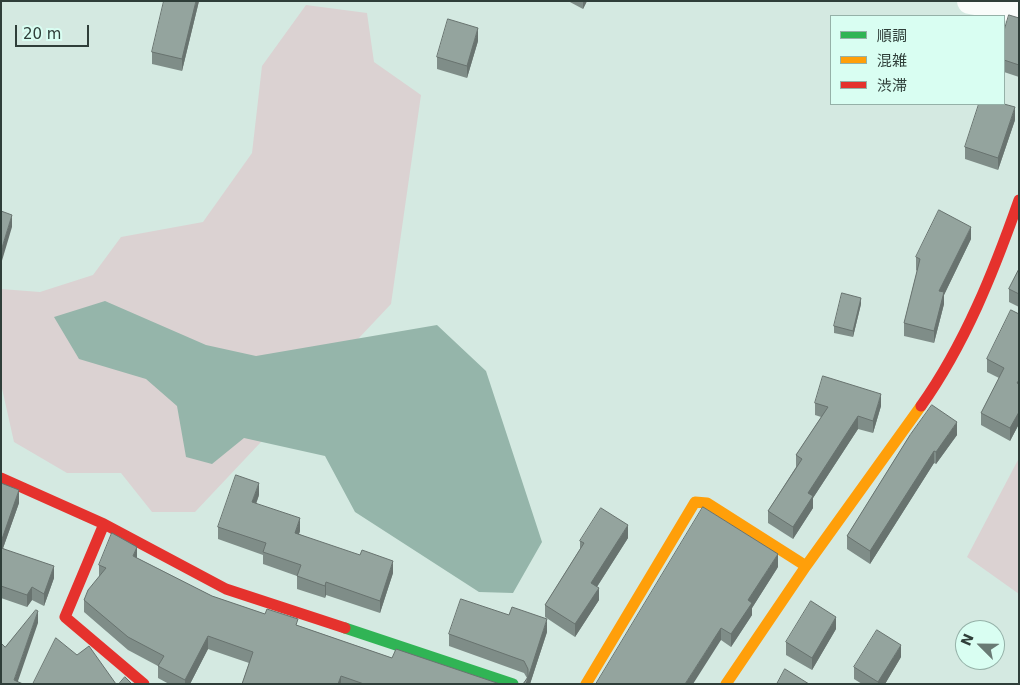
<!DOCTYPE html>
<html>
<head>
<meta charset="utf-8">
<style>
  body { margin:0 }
  #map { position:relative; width:1020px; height:685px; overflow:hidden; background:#d4e9e1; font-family:"DejaVu Sans","Noto Sans JP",sans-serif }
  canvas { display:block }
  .frame { position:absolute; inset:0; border:2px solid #2f3e39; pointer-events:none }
  .legend { position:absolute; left:830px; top:15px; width:175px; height:90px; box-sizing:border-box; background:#d9fef2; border:1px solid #95b1a8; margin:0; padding:6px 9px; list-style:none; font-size:15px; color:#2f3e39 }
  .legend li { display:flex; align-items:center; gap:10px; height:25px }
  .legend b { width:25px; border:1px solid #95b1a8 }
  .north { position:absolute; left:955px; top:620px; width:50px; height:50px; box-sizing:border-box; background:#d9fef2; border:1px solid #95b1a8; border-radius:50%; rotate:293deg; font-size:14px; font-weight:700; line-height:20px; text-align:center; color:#2f3e39 }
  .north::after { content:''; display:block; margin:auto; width:18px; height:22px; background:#697a74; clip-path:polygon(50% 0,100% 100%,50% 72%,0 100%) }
  .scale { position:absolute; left:15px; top:25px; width:74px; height:22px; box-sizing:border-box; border:2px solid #2f3e39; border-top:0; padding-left:6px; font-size:15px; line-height:18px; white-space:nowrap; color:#2f3e39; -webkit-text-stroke:4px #d9fef2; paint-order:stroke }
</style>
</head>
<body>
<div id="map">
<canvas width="1020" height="685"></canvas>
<div class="frame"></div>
<ul class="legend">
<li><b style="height:6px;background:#30b455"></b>順調</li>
<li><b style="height:6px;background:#ff9f0a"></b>混雑</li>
<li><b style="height:6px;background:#e5322d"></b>渋滞</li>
</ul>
<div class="north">N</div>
<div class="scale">20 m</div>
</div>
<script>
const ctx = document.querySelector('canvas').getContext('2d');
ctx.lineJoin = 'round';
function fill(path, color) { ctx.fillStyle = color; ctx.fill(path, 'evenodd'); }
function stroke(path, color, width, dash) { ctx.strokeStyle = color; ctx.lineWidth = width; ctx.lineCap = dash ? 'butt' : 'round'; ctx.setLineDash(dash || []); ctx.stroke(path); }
const green = new Path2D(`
  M306 5 367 13 374 62 421 95 391 304 195 512H152L121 473H67L14 442 1 384V289L40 292 93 275 121 237 203 222 252 153 262 66Z
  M1019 458V594L967 557Z`);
const water = new Path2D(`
  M105 301 206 345 256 356 437 325 486 371 542 542 513 593 479 592 355 512 325 456 244 438 212 464 186 457 177 406 146 379 79 359 54 317Z`);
const street = new Path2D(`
  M970 1 1019 10`);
const fast = new Path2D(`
  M345 628 513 684`);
const slow = new Path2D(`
  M586 684 695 502 707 503 806 566
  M726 684 806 566 921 406`);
const jam = new Path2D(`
  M921 406C965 344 994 271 1019 200
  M1 478 104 524 226 589 345 628
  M104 524 65 617 144 684`);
const wall = new Path2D(`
  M199 1 182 71 152 64V52Z
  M568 1H587L583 9Z
  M1019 18V77L1004 72V31Z
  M478 41 467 78 437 69V57Z
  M1015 120 998 170 965 159V147Z
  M971 239 944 295V304L934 343 904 336V323L917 271 916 270V257Z
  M1019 269V307L1009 302V289Z
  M861 304 853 337 834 333V326Z
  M1019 314V424L1010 441 981 425V413L999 378 987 372V359Z
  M815 403 881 406 873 433 858 429 813 498V508L793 539 768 523V511L796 467V455L821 417 815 415Z
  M910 435H957L936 464 934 463 870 564 847 549V536Z
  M1 483 19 503 3 548 54 578 44 606 32 600 27 607 1 598Z
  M259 495 256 504 300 531 299 534 393 573 380 613 326 595 325 598 297 589V576L263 564V555L218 539V527Z
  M628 538 597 587 599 600 575 637 545 617V605L580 549V541Z
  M137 558 212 596 392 658 500 684H242L249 663 208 649 190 684H169L158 678V666L128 650 84 612V600L99 577V565Z
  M778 567 752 608V615L731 647 721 640 596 684Z
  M836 629 812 670 786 655V642Z
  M547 632 530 684H523L527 678 524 673 449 646V634Z
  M901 657 885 684H862L854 679V667Z`);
const shadedWall = new Path2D(`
  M196 1H199L182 71V59Z
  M583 1H587L583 9Z
  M478 28V41L467 78V66Z
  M1015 107V120L998 170V158Z
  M12 215V227L1 264V251Z
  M971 227V239L944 295V304L934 343V331L939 291Z
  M861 298V304L853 337V331Z
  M881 394V406L873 433V421Z
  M1019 412V424L1010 441V428Z
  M858 416V429L813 498V508L793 539V527L808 493Z
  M957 422V435L936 464V452Z
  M934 451V463L870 564V551Z
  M259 483V495L252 515V502Z
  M19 490V503L1 554V542Z
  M300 518V531L295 545V533Z
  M628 525V538L591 596V583Z
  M137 547V559L133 556Z
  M778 554V567L752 608V615L731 647V634L748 600Z
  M393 561V573L380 613V601Z
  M54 566V578L44 606V594Z
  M326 582V595L325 598V586Z
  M32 587V600L27 607V595Z
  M599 588V600L575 637V624Z
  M38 611V623L17 684 14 680Z
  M836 617V629L812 670V658Z
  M547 619V632L530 684H526Z
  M721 628V640L693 684H685Z
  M208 636V649L190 684H185V680Z
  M901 645V657L885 684H878V682Z
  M341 676V684H338Z`);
const building = new Path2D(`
  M164 1H196L182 59 152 52Z
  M1009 15 1019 18V65L1004 60V31Z
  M448 19 478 28 467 66 437 57Z
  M979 104H1004L1015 107 998 158 965 147Z
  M939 210 971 227 939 291 944 292 934 331 904 323 920 259 916 257Z
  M1 211 12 215 1 251Z
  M1019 269V294L1009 289Z
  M842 293 861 298 853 331 834 326Z
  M1011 310 1019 314V380L1017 383 1019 384V412L1010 428 981 413 1004 368 987 359Z
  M823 376 881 394 873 421 858 416 808 493 813 496 793 527 768 511 802 459 796 455 828 407 815 403Z
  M932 405 957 422 936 452 934 451 870 551 847 536 910 435Z
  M236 475 259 483 252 502 300 518 295 533 360 555 362 550 393 561 380 601 326 582 325 586 297 576 301 565 263 552 266 543 218 527Z
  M1 483 19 490 1 542Z
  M703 507 778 554 748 600 752 603 731 634 721 628 685 684H596Z
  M601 508 628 525 591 583 599 588 575 624 545 605 584 543 580 541Z
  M112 533 137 547 133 556 212 596 265 614 267 609 298 619 296 625 392 658 396 649 500 684H364L341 676 338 684H242L253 652 208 636 185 680 158 666 164 656 128 637 84 600 88 590 106 568 99 565Z
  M1 548 54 566 44 594 32 587 27 595 1 586Z
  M461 599 509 615 512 607 547 619 526 684H523L528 677V669L524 661 449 634Z
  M811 601 836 617 812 658 786 642Z
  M36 610 38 611 14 680 23 684H1V643L5 647Z
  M877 630 901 645 878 682 854 667Z
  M56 638 77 655 89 646 116 684H33Z
  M785 669 809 684H777Z
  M125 677 132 684H119Z`);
fill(green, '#dbd2d2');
fill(water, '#95b5aa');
stroke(street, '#f9fcfa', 26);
stroke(fast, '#30b455', 11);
stroke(slow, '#ff9f0a', 11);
stroke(jam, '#e5322d', 11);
fill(wall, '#7f8d88');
fill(shadedWall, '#68736f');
fill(building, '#94a49e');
stroke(building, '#68736f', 1);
</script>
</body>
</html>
